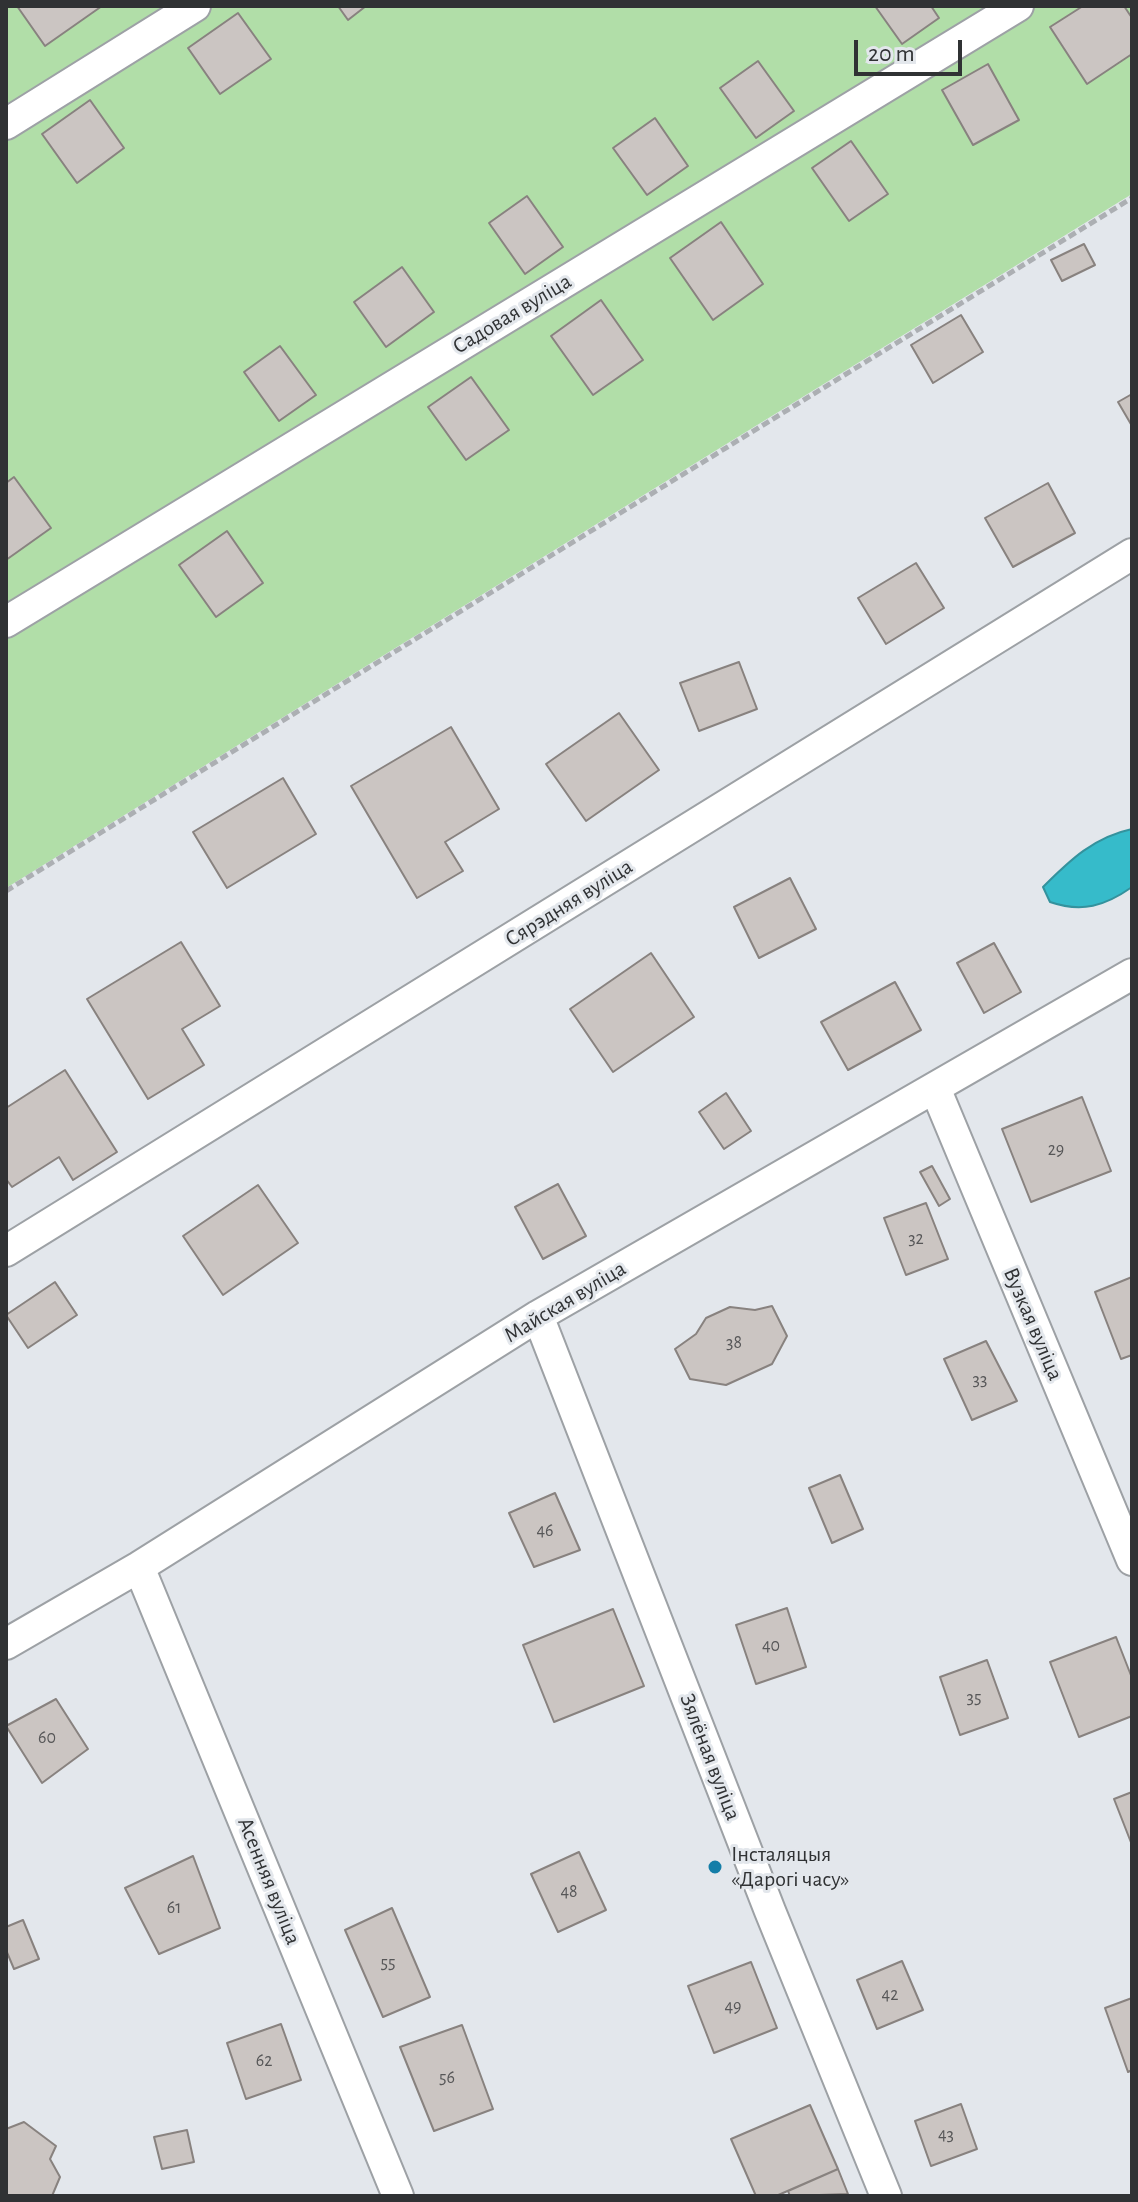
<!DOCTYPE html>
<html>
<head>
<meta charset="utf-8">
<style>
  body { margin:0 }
  #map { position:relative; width:1138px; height:2202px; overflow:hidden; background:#e3e7ec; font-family:"Alegreya Sans",sans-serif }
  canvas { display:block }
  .frame { position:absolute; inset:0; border:8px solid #303234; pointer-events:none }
  .scale { position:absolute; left:854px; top:40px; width:108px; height:36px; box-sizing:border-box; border:4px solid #303234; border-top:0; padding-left:10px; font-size:24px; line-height:28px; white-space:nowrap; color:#303234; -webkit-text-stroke:6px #e3e7ec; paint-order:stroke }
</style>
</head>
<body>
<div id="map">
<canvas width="1138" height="2202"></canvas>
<div class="frame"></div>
<div class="scale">20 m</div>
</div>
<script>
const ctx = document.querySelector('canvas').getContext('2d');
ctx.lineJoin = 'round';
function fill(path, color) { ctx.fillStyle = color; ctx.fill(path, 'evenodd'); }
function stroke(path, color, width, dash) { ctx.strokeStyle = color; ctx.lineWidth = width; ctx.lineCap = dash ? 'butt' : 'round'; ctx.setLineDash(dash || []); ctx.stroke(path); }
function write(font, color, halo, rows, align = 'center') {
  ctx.font = font + ' "Alegreya Sans",sans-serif'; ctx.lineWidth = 6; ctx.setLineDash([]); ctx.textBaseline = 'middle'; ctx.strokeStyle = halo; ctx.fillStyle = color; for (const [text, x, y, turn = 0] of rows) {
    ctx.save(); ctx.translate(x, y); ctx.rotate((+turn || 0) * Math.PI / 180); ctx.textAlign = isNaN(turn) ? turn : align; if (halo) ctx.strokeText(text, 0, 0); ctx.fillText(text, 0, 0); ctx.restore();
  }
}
const green = new Path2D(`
  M6 6H1132V194L6 888Z`);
const water = new Path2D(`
  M1132 829V887C1105 906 1082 913 1050 902L1043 887C1070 860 1094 837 1132 829Z`);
const building = new Path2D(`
  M17 6H102L45 46Z
  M338 6H366L348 20Z
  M875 6H931L939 18 902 44Z
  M1083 6H1124L1132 18V54L1087 84 1050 27Z
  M238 13 271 59 220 94 188 48Z
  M758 61 794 111 756 138 720 88Z
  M988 64 1019 120 973 145 942 90Z
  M90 100 124 148 77 183 42 134Z
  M655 118 688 166 647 195 613 148Z
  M851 141 888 194 849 221 812 168Z
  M527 196 563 247 525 274 489 223Z
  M721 222 763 284 713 320 670 258Z
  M1084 244 1095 265 1062 281 1051 260Z
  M402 267 434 312 386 347 354 302Z
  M601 300 643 360 593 395 551 336Z
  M961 315 983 352 933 383 911 345Z
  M280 346 316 395 279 421 244 372Z
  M471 377 509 430 466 460 428 407Z
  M1132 394V426L1118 402Z
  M14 477 51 528 6 560V483Z
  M1048 483 1075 533 1013 567 985 518Z
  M227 531 263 583 216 617 179 565Z
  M916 563 944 608 886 644 858 598Z
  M739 662 757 709 699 731 680 683Z
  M619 713 659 770 586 821 546 764Z
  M451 727 499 809 445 842 463 871 417 898 351 786Z
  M283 778 316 834 227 888 193 832Z
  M790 878 816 929 759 958 734 907Z
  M181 942 220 1006 182 1029 204 1065 148 1099 87 999Z
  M994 943 1021 992 984 1013 957 963Z
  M651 953 694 1017 613 1072 570 1009Z
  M895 982 921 1030 848 1070 821 1022Z
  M65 1070 117 1152 73 1180 59 1157 12 1187 6 1179V1108Z
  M726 1093 751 1131 724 1149 699 1112Z
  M1082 1097 1111 1171 1031 1202 1002 1129Z
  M932 1166 950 1199 939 1206 920 1172Z
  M558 1184 586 1236 543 1259 515 1207Z
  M258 1185 298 1243 223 1295 183 1236Z
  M926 1203 948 1259 906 1275 884 1218Z
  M1132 1277V1355L1121 1359 1095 1292Z
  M55 1282 77 1315 28 1348 6 1315Z
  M772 1306 787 1336 772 1364 726 1385 690 1379 675 1349 696 1334 706 1318 730 1307 755 1310Z
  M986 1341 1017 1401 972 1420 944 1359Z
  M840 1475 863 1529 832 1543 809 1488Z
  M555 1493 580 1550 534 1567 509 1513Z
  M787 1608 806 1667 756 1684 736 1625Z
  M613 1609 644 1686 554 1722 523 1645Z
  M1116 1637 1132 1678V1716L1079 1737 1050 1662Z
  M987 1660 1008 1718 960 1735 940 1677Z
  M56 1699 88 1749 42 1783 6 1726Z
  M1132 1792V1845L1114 1799Z
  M579 1852 606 1910 558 1932 531 1874Z
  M193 1856 220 1928 159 1954 125 1888Z
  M392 1908 430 1997 383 2017 345 1930Z
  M23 1920 39 1959 14 1969 6 1950V1927Z
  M902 1961 923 2010 877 2029 857 1980Z
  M751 1962 777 2028 714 2053 688 1986Z
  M1132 1998V2070L1128 2072 1105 2008Z
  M281 2024 301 2080 246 2099 227 2043Z
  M462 2025 493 2109 434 2131 400 2047Z
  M961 2104 977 2149 931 2166 915 2121Z
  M810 2105 838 2169 776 2196H756L731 2139Z
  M24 2122 56 2146 50 2159 60 2177 52 2196H6V2129Z
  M187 2130 194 2162 162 2169 154 2137Z
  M838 2169 848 2194 790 2196 788 2191Z`);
const path = new Path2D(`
  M6 891 1132 198`);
const street = new Path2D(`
  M6 124 195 6
  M6 622 1018 6
  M935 1088 1132 1560
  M6 1251 1132 554
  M538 1316 770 1911 886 2196
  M139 1567 398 2196
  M6 1644 139 1567 538 1316 1132 974`);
const markers = [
  [715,1867,8,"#147ea8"]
];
const numberNames = [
  ["29",1056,1150],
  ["32",916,1239],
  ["38",734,1343],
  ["33",980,1380],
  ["46",545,1531],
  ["40",771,1646],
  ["35",974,1698],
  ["60",47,1738],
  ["48",569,1892],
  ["61",174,1908],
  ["55",388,1963],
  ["42",890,1995],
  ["49",733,2007],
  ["62",264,2061],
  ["56",447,2078],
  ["43",946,2135]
];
const streetNames = [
  ["Садовая вуліца",512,314,-31],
  ["Сярэдняя вуліца",569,903,-32],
  ["Майская вуліца",565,1302,-31],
  ["Вузкая вуліца",1033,1324,67],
  ["Зялёная вуліца",710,1757,69],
  ["Асенняя вуліца",269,1881,68]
];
const poiNames = [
  ["Інсталяцыя",731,1854],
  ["«Дарогі часу»",731,1879]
];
fill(green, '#b1dea8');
fill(water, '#36bbca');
stroke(water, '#34929d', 2);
fill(building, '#cbc5c2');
stroke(building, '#88827f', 2);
stroke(street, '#9da1a5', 34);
stroke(path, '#acafb3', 5, [8, 4]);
stroke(street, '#fff', 30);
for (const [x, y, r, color] of markers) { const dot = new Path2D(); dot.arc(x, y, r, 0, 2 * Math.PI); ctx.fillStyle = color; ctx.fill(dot); stroke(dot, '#e3e7ec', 3); }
write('18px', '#575758', null, numberNames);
write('22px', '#303234', '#e3e7ec', streetNames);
write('22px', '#303234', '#e3e7ec', poiNames, 'left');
</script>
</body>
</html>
